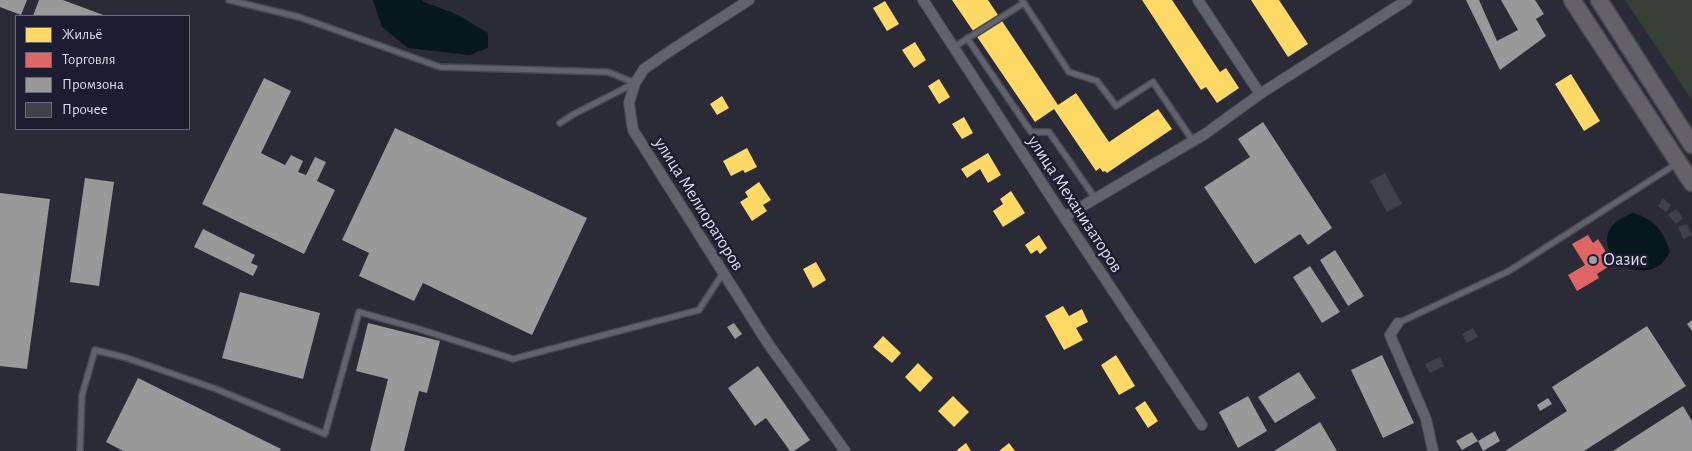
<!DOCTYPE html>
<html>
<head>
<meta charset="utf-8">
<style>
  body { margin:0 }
  #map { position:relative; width:1692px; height:451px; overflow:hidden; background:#2a2b37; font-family:"Alegreya Sans",sans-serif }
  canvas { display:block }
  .legend { position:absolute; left:15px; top:15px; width:175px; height:115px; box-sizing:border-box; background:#1c1d31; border:1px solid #686a7b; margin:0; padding:6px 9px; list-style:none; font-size:15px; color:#dbddeb }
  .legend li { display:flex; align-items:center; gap:10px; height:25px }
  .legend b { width:25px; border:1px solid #686a7b }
</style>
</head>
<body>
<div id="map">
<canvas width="1692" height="451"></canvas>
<ul class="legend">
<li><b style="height:14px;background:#ffd966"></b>Жильё</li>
<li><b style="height:14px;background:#e06666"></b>Торговля</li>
<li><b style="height:14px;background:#999"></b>Промзона</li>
<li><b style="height:14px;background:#3f404a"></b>Прочее</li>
</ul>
</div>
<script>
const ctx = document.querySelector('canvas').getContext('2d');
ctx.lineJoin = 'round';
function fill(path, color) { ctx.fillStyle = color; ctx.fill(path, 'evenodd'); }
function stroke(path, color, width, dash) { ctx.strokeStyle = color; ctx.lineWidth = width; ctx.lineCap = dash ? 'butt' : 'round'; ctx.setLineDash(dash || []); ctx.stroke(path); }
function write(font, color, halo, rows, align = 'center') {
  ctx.font = font + ' "Alegreya Sans",sans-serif'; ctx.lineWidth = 5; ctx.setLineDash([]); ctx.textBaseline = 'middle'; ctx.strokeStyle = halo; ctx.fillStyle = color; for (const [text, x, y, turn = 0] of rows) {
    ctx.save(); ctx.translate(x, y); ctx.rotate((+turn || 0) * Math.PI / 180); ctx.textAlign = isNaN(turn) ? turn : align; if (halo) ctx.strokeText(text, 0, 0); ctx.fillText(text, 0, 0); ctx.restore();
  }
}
const green = new Path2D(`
  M1625 0H1692V100Z`);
const water = new Path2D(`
  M373 0H422L424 2 456 14 488 33V48L469 55 408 48 382 27Z
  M1633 213C1655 219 1663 231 1670 251 1647 303 1566 238 1633 213Z`);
const homes = new Path2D(`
  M952 0H988L1058 105 1076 93 1109 142 1158 109 1172 129 1107 173 1105 171 1103 172 1100 168 1096 171 1054 109 1035 122Z
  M1142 0H1172L1220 72 1226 68 1239 88 1217 103 1206 87 1201 90Z
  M1251 0H1279L1308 44 1288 57Z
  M885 1 899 24 887 31 873 8Z
  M915 42 926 60 914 68 902 50Z
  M1571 74 1600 121 1584 131 1555 84Z
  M939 79 950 97 939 104 928 86Z
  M722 96 729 108 717 115 710 104Z
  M964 117 973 133 962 139 952 124Z
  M747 148 757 167 745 173 743 170 731 176 723 161Z
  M988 153 1001 175 988 183 980 169 967 178 961 169Z
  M759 182 771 200 763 205 767 211 752 221 740 202 748 197 745 192Z
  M1011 191 1025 213 1003 227 993 211 1003 204 1000 199Z
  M1039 235 1047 248 1040 254 1037 250 1031 254 1025 245Z
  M816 262 826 280 813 288 803 269Z
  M1063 306 1069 316 1082 309 1088 322 1076 328 1083 340 1064 350 1045 316Z
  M883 336 901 353 892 363 873 347Z
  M1116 355 1135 386 1119 395 1101 365Z
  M918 363 933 378 920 392 905 377Z
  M953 396 969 412 954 427 938 411Z
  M1145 401 1158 421 1148 428 1135 408Z
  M966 443 971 451H958L957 450Z
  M1009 443 1015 451H999Z`);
const shops = new Path2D(`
  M1588 235 1593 243 1598 239 1606 252 1601 255 1608 267 1597 274 1599 278 1577 291 1568 275 1585 265 1572 244Z`);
const industry = new Path2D(`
  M0 0H27L21 15 0 7Z
  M39 0H63L106 16H33Z
  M1466 0H1479L1497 41 1518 30 1501 0H1535L1544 14 1536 19 1546 36 1500 70Z
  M264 78 291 91 261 153 285 165 291 155 303 161 298 172 306 175 315 157 326 162 317 181 335 190 304 254 202 204Z
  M1263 122 1332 228 1308 245 1300 234 1255 264 1204 187 1250 157 1238 139Z
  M395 128 587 218 532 335 423 283 414 301 359 276 369 253 342 240Z
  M85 178 114 182 99 286 70 282Z
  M0 193 50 199 27 369 0 366Z
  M203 229 255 255 251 263 258 266 253 276 194 247Z
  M1335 250 1364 296 1348 306 1320 260Z
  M1310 266 1340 312 1322 323 1293 277Z
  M240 292 320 313 303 379 222 358Z
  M1692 320V331L1687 324Z
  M368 323 440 341 427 393 419 391 404 451H370L388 379 356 371Z
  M734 323 742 334 735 339 727 327Z
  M1647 326 1686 386 1584 451H1505L1567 411 1552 387Z
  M1382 355 1414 423 1383 438 1351 370Z
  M758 366 810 440 794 451H790L766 418 755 426 728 388Z
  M1299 372 1316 398 1275 423 1258 397Z
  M138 378 281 449 280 451H123L106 442Z
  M1248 396 1267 431 1238 448 1219 412Z
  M1548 398 1552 404 1540 411 1537 405Z
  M1683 406 1692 421V451H1613Z
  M1320 422 1337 451H1274Z
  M1495 431 1500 441 1483 451 1478 441Z
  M1472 432 1478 441 1462 450 1456 441Z`);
const building = new Path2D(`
  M1385 173 1402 204 1387 212 1370 181Z
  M1663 198 1671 205 1666 212 1658 206Z
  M1676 209 1683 218 1676 224 1668 215Z
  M1687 224 1692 235 1683 239 1678 227Z
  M1473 328 1478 337 1467 343 1462 334Z
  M1440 357 1444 366 1430 373 1425 364Z`);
const service = new Path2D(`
  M229 0 299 17 440 67 608 72 635 83 574 114 560 123
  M1022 0 1069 72 1097 81 1116 106 1153 82 1193 141
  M967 38 1031 132H1049L1095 198
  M954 47 1024 3
  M1398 323 1509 271 1676 164
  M80 451 82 395 95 350 127 358 216 389 325 434 359 312 419 329 513 359 699 310 723 273`);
const minor = new Path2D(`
  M749 0 673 49 644 69 635 83 629 103 633 130 767 342 845 451
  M923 0 1064 217 1202 425
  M1198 0 1260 94
  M1064 217 1205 134 1260 94 1407 0
  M1398 323 1390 335 1426 419 1433 451`);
const primary = new Path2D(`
  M1572 0 1692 183
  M1599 0 1692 145`);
const markers = [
  [1593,260,5,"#9d9fac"]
];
const streetNames = [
  ["улица Мелиораторов",699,204,58],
  ["улица Механизаторов",1075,204,57]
];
const poiNames = [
  ["Оазис",1603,260]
];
fill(green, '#364135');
fill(water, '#06181c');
fill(homes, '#ffd966');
fill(shops, '#e06666');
fill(industry, '#999');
fill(building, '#3f404a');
stroke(service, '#484953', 8);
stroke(minor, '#484953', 12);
stroke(primary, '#484953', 19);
stroke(service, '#62626d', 5);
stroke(minor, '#62626d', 10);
stroke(primary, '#646168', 16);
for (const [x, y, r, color] of markers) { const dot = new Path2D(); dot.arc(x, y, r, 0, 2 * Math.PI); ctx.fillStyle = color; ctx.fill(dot); stroke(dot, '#1c1d31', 2); }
write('18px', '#dbddeb', '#1c1d31', streetNames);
write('18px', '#dbddeb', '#1c1d31', poiNames, 'left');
</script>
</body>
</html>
